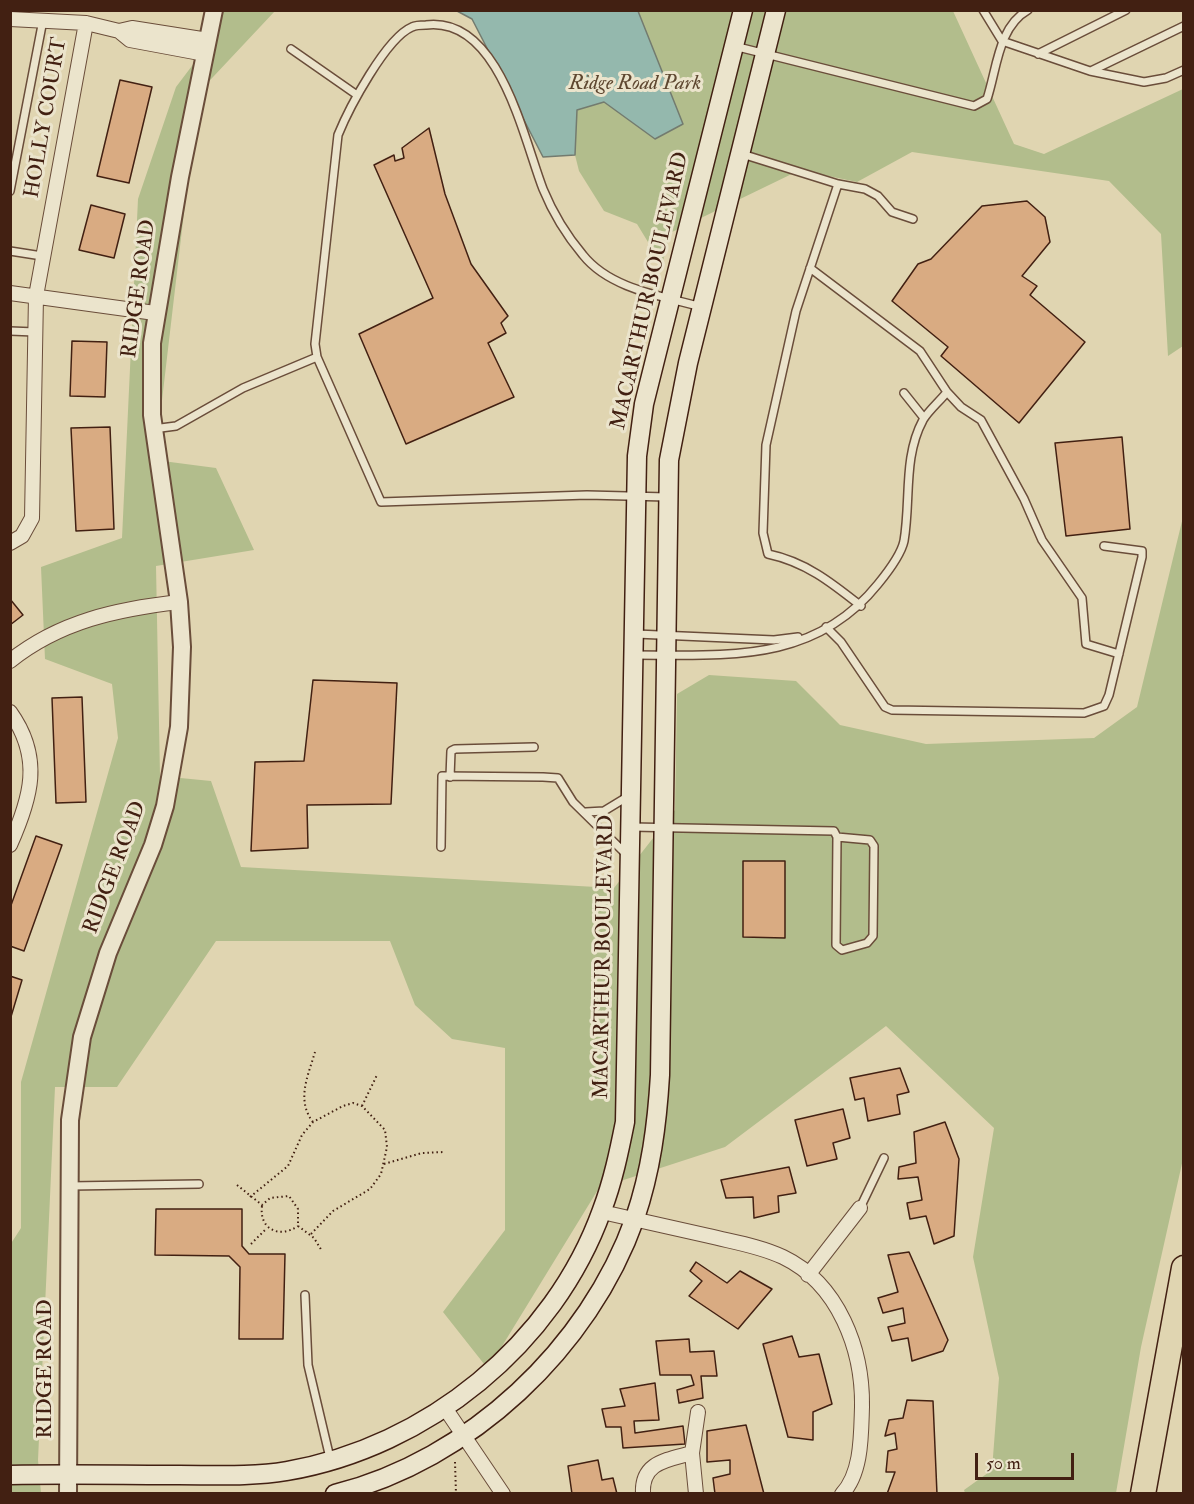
<!DOCTYPE html>
<html>
<head>
<meta charset="utf-8">
<style>
  body { margin:0 }
  #map { position:relative; width:1194px; height:1504px; overflow:hidden; background:#e0d5b1; font-family:"IM FELL Double Pica",serif }
  canvas { display:block }
  .frame { position:absolute; inset:0; border:12px solid #422012; pointer-events:none }
  .scale { position:absolute; left:975px; top:1453px; width:99px; height:27px; box-sizing:border-box; border:3px solid #422012; border-top:0; padding-left:8px; font-size:18px; line-height:21px; white-space:nowrap; color:#422012; -webkit-text-stroke:4px #ebe4cc; paint-order:stroke }
</style>
</head>
<body>
<div id="map">
<canvas width="1194" height="1504"></canvas>
<div class="frame"></div>
<div class="scale">50 m</div>
</div>
<script>
const ctx = document.querySelector('canvas').getContext('2d');
ctx.lineJoin = 'round';
function fill(path, color) { ctx.fillStyle = color; ctx.fill(path, 'evenodd'); }
function stroke(path, color, width, dash) { ctx.strokeStyle = color; ctx.lineWidth = width; ctx.lineCap = dash ? 'butt' : 'round'; ctx.setLineDash(dash || []); ctx.stroke(path); }
function write(font, color, halo, rows, align = 'center') {
  ctx.font = font + ' "IM FELL Double Pica",serif'; ctx.lineWidth = 6; ctx.setLineDash([]); ctx.textBaseline = 'middle'; ctx.strokeStyle = halo; ctx.fillStyle = color; for (const [text, x, y, turn = 0] of rows) {
    ctx.save(); ctx.translate(x, y); ctx.rotate((+turn || 0) * Math.PI / 180); ctx.textAlign = isNaN(turn) ? turn : align; if (halo) ctx.strokeText(text, 0, 0); ctx.fillText(text, 0, 0); ctx.restore();
  }
}
const green = new Path2D(`
  M211 11H275L198 93 155 460 216 468 254 550 156 566 160 776 211 781 241 867 614 888 675 810 677 694 709 675 796 681 840 725 926 744 1094 738 1137 707 1183 517V1159L1141 1347 1116 1493H965L964 1490 992 1470 999 1378 973 1257 994 1128 886 1026 725 1147 599 1188 488 1369 443 1312 505 1230V1048L452 1039 415 1005 390 941H216L117 1087H55L38 1460 41 1493H11L10 1245 21 1228V1082L118 738 112 684 45 659 41 567 122 538 138 199 176 87 207 46Z
  M507 11H953L1014 144 1044 154 1183 89V346L1168 356 1161 234 1109 181 912 152 857 182 800 170 670 233 662 265 637 224 604 211 579 171 575 155 576 124Z`);
const water = new Path2D(`
  M457 11H638L683 124 655 139 604 102 577 110 575 155 543 157 472 19Z`);
const building = new Path2D(`
  M120 80 152 87 129 183 97 176Z
  M429 128 445 194 471 264 508 316 501 323 506 333 488 343 514 397 406 444 359 334 433 298 374 165 394 155 395 161 404 158 402 148Z
  M1027 201 1045 217 1050 242 1022 276 1037 286 1030 295 1085 342 1019 423 941 356 948 347 892 301 918 264 931 259 982 206Z
  M91 205 125 214 114 258 79 250Z
  M72 341 107 342 105 397 70 396Z
  M110 427 114 529 76 531 71 428Z
  M1122 437 1130 529 1066 536 1055 443Z
  M10 599 23 615 10 625Z
  M313 680 397 683 391 804 307 805 308 848 251 851 255 762 304 761Z
  M82 697 86 802 56 803 52 698Z
  M36 836 62 845 24 951 10 946V908Z
  M743 861H785V938L743 937Z
  M10 976 22 980 10 1020Z
  M900 1068 909 1092 897 1095 900 1114 868 1121 864 1098 855 1100 850 1078Z
  M843 1109 850 1138 833 1143 837 1159 807 1166 795 1120Z
  M945 1122 959 1159 954 1236 934 1244 926 1216 910 1219 907 1203 922 1200 918 1177 898 1179 899 1167 916 1163 914 1132Z
  M789 1167 796 1193 778 1196 779 1212 754 1218 753 1197 726 1198 721 1180Z
  M156 1209H242V1246L249 1254H285L283 1339H239L240 1267 229 1256 155 1255Z
  M909 1252 948 1340 943 1351 912 1361 908 1338 892 1341 888 1327 905 1323 903 1308 883 1313 878 1298 898 1292 888 1255Z
  M696 1262 727 1283 740 1271 772 1289 738 1329 689 1296 702 1281 690 1271Z
  M792 1336 799 1357 819 1354 832 1404 813 1412V1440L788 1437 763 1344Z
  M689 1339 690 1352 714 1351 717 1376H701L703 1398 679 1403 677 1390 694 1385 691 1375H660L656 1341Z
  M655 1383 659 1420 634 1421 635 1433 683 1426 685 1444 623 1448 621 1427H606L602 1409 625 1406 620 1389Z
  M907 1400 933 1401 937 1494H887L895 1472H886L888 1451 897 1449 895 1433 885 1436 889 1420 903 1418Z
  M746 1425 764 1494H715L713 1478 730 1474V1460L707 1462V1431Z
  M598 1460 602 1480 613 1478 617 1494H572L568 1466Z`);
const path = new Path2D(`
  M362 1106 377 1075
  M313 1122C296 1100 308 1076 315 1052
  M384 1164 422 1153 445 1152
  M237 1185 262 1205 270 1198 289 1196 298 1209V1226L314 1238 322 1251
  M250 1197 288 1166 302 1135 313 1122 343 1106 353 1103 362 1106 385 1130 387 1147 381 1174 370 1189 333 1211 310 1235
  M262 1206C259 1229 279 1239 298 1226
  M251 1244 266 1229
  M455 1462 456 1494`);
const service = new Path2D(`
  M983 10 1002 41 1090 71 1144 82 1166 78 1184 70
  M734 46 974 106 987 99C997 69 998 27 1028 10
  M291 49 357 95
  M1038 54 1126 10
  M1091 71 1184 26
  M742 154 838 184 865 189 878 196 892 212 913 219
  M838 184 796 311 766 445 763 533 768 554C806 562 832 583 861 606
  M10 191 43 20
  M10 251 42 256
  M810 268 920 351 947 392
  M10 331 35 332
  M904 393 924 418
  M153 429 176 426 243 388 317 357
  M667 497 587 495 381 502 317 357 315 344 338 135C349 108 386 38 412 27 416 25 422 25 426 25 499 16 523 137 543 189 552 211 567 236 583 255 610 289 662 296 702 307
  M826 627 841 642 885 707 892 710 1084 713 1104 706 1109 695 1142 557V551L1104 546
  M636 634 774 640 798 637
  M634 655C726 655 814 664 878 584 887 573 901 555 904 541 911 500 903 457 923 420 929 410 940 401 947 392L961 407 981 420 1024 499 1042 540 1082 598 1086 644 1119 654
  M450 777 451 751 455 749 534 747
  M586 812 604 811 627 797
  M632 827 834 831 837 837 836 945 842 950 867 943 873 936 874 846 870 840 837 837
  M441 847 442 776 543 777 558 778 573 802 627 855
  M70 1186 199 1184
  M860 1208 884 1158
  M305 1295 308 1365 330 1458`);
const minor = new Path2D(`
  M10 19 86 23 119 31 132 28 208 40
  M119 31 130 40 205 54
  M10 293 155 313
  M10 543 22 536 32 518 36 296 86 23
  M10 661C60 621 118 609 179 602
  M10 712C43 758 31 798 10 845
  M602 1212C637 1220 673 1228 709 1236 733 1242 760 1246 783 1257 839 1284 863 1350 862 1407 861 1435 862 1473 842 1494
  M808 1275 860 1208
  M445 1408 503 1494
  M643 1494C641 1462 667 1460 692 1453
  M696 1494 692 1453 698 1412`);
const tertiary = new Path2D(`
  M68 1494 70 1120 82 1037 108 953 153 845 165 806 179 727 182 647 179 602 152 415V343L180 177 214 10`);
const secondary = new Path2D(`
  M10 1475C67 1474 123 1475 179 1475 215 1475 252 1477 287 1471 427 1447 554 1344 602 1210 613 1181 619 1152 625 1122L637 456 644 404 656 356 743 10
  M335 1494C470 1460 589 1348 635 1218 651 1171 657 1125 660 1075L669 460 688 363 776 10`);
const motorway = new Path2D(`
  M1143 1494 1184 1268`);
const parkNames = [
  ["Ridge Road Park",635,84]
];
const streetNames = [
  ["HOLLY COURT",47,118,-80],
  ["RIDGE ROAD",140,289,-82],
  ["MACARTHUR BOULEVARD",651,291,-77],
  ["RIDGE ROAD",116,868,-69],
  ["MACARTHUR BOULEVARD",605,957,-89],
  ["RIDGE ROAD",46,1369,-90]
];
fill(green, '#b2bd8c');
fill(water, '#94b8ad');
stroke(water, '#737b6f', 1.5);
fill(building, '#d9ab82');
stroke(building, '#422012', 1.5);
stroke(service, '#6a4d3a', 10);
stroke(minor, '#6a4d3a', 16);
stroke(tertiary, '#6a4d3a', 20);
stroke(secondary, '#422012', 21);
stroke(motorway, '#422012', 27);
stroke(path, '#422012', 2, [1.5, 3]);
stroke(service, '#ebe4cc', 7);
stroke(minor, '#ebe4cc', 14);
stroke(tertiary, '#ebe4cc', 16);
stroke(secondary, '#ebe4cc', 18);
stroke(motorway, '#e0d5b1', 24);
write('italic 21px', '#5e4730', '#ebe4cc', parkNames);
write('21px', '#422012', '#ebe4cc', streetNames);
</script>
</body>
</html>
